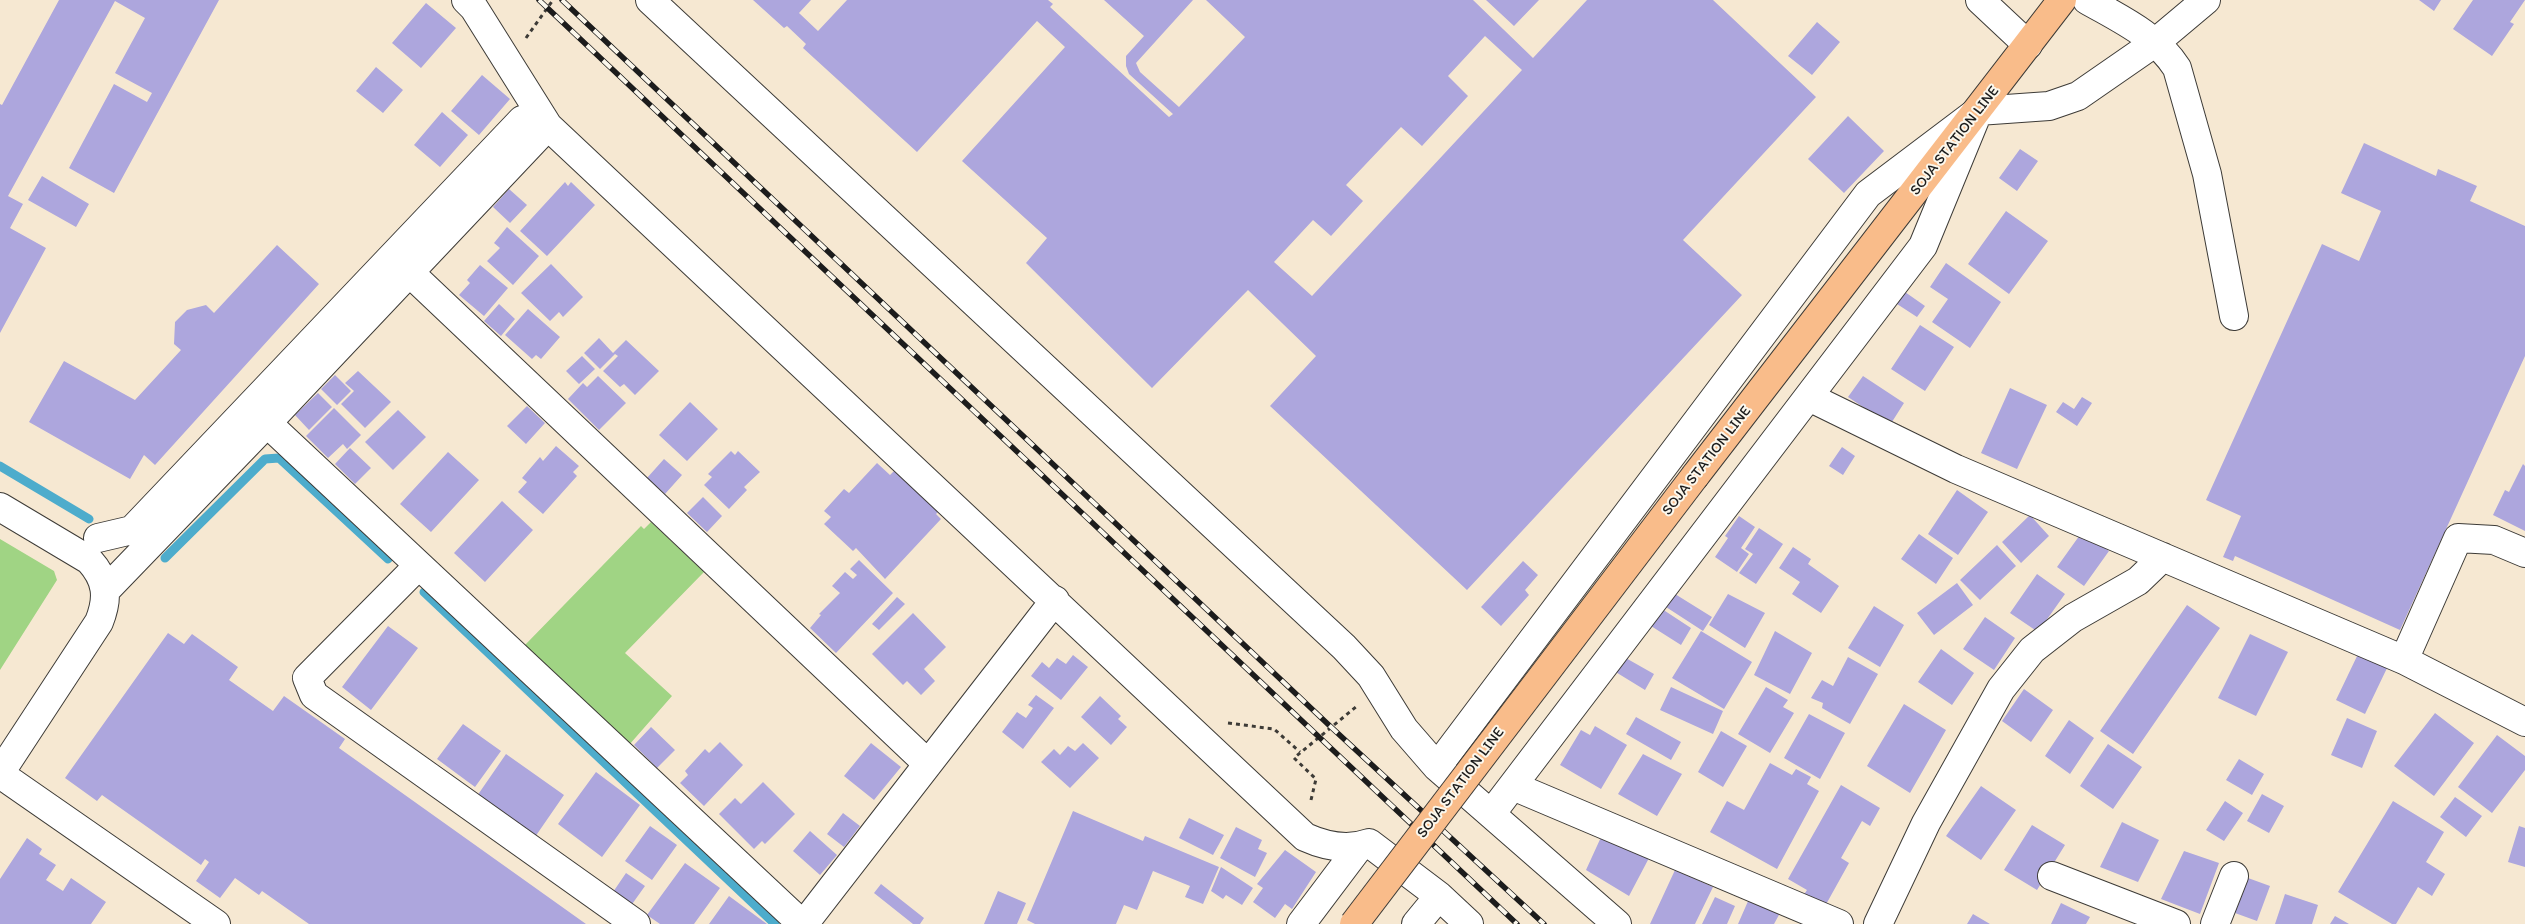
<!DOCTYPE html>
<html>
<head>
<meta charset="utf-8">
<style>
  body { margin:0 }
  canvas { display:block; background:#f6e8d2 }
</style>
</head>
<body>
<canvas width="2525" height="924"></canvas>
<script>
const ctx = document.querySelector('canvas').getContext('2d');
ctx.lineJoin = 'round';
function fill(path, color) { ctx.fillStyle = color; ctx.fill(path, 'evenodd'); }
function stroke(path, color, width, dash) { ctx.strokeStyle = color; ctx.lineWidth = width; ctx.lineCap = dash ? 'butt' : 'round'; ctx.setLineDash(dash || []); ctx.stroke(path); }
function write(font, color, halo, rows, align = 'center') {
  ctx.font = font + ' Itim,sans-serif'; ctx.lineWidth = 4; ctx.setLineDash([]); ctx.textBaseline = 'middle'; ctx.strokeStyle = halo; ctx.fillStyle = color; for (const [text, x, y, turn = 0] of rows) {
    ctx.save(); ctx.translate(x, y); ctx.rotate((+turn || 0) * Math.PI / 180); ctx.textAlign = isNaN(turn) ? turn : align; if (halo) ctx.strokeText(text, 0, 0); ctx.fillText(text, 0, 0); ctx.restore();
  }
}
const green = new Path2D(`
  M651 522 704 572 625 653 672 696 629 745 525 645 641 526 644 529Z
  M0 539 54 571 57 580 0 670Z`);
const stream = new Path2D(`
  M0 466 89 519
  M165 558 265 459 279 458 388 559
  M424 592 775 924`);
const building = new Path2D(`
  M59 0H219L114 193 69 168 114 84 147 102 152 93 115 73 145 18 115 1 8 196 23 204 10 228 46 248 0 333V104L2 105Z
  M753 0H811L799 13 818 31 847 0H1048L1053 4 1050 7 1169 117 1173 114 1129 74 1126 66V56L1144 36 1104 0H1193L1136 63 1140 72 1179 107 1245 37 1206 0H1473L1533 58 1587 0H1713L1816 97 1683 240 1742 295 1467 590 1270 406 1316 356 1248 290 1152 388 1026 263 1047 238 962 161 1065 47 1037 21 917 152 803 48 806 44 787 26 784 28ZM1485 36 1522 70 1312 296 1274 262 1313 220 1331 236 1363 201 1346 185 1401 127 1422 146 1468 96 1448 76Z
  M1486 0H1539L1514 26Z
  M2419 0H2441L2434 11Z
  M2473 0H2525L2510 22 2514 24 2492 56 2453 29Z
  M426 3 456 28 421 68 392 43Z
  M1817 22 1840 42 1812 75 1788 56Z
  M376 67 403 90 383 113 356 91Z
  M482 75 510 99 479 135 451 111Z
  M442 112 468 135 440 167 414 145Z
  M1848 116 1884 151 1844 193 1808 159Z
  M2364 143 2436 176 2438 169 2477 186 2470 201 2525 226V356L2400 630 2235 556 2233 561 2223 557 2241 516 2206 500 2322 244 2359 261 2381 211 2341 193Z
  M2020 149 2038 161 2017 191 1999 178Z
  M42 176 89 204 76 227 28 200Z
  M565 182 568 186 571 182 595 205 547 256 520 231Z
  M509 189 527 205 510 223 493 207Z
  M2006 211 2048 241 2009 294 1968 264Z
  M507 227 539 256 513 285 487 261 500 248 494 243Z
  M277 245 319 284 155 465 144 455 130 479 29 422 64 361 135 400 181 350 174 344 175 322 187 310 206 305 214 313Z
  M1946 263 2001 302 1970 348 1932 322 1948 299 1930 287Z
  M551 264 583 297 563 317 559 312 550 321 521 293Z
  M480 265 508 288 484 316 459 295 470 283 467 280Z
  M1905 292 1925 306 1917 317 1897 304Z
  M499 304 515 319 501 336 484 321Z
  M528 309 560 337 541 359 536 355 532 359 505 335Z
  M1920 325 1954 347 1925 391 1891 369Z
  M599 338 613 353 626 340 659 371 635 395 624 384 620 387 603 371 618 356 615 354 600 369 584 353Z
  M582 356 595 369 579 384 566 371Z
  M358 371 391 402 365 428 341 404 354 391 345 383Z
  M335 375 351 391 337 405 321 389Z
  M598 376 626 403 599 430 568 399 583 383 587 387Z
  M1863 376 1904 403 1890 425 1848 397Z
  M2010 388 2047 405 2017 469 1981 453Z
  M318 393 332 407 309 430 295 415Z
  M2082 397 2092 403 2077 426 2056 412 2063 402 2074 409Z
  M690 402 718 429 687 461 659 435Z
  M527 406 545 423 526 444 507 426Z
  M334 408 361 435 347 449 343 444 328 458 306 436Z
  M398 410 426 437 393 470 365 442Z
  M556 446 579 466 573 472 577 476 543 514 518 492 527 482 522 478 540 457 543 461Z
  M1842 447 1855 456 1843 475 1829 466Z
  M350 448 371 468 355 484 335 464Z
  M731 451 735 455 738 451 760 472 744 487 747 490 729 509 704 485 712 477 708 474Z
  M448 452 479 480 431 532 400 504Z
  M664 459 682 475 665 494 647 478Z
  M877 463 890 475 896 469 940 510 936 514 941 519 885 579 856 548 853 551 824 524 831 517 824 511 844 489 849 493Z
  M2523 464 2525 466V531L2493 515 2505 490 2509 492Z
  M1957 490 1988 512 1958 555 1928 534Z
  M703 497 722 516 707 532 687 513Z
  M502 501 533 530 485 582 454 553Z
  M2030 515 2049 536 2021 563 2002 542Z
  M1739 516 1755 527 1741 548 1749 554 1737 572 1715 557 1728 538 1725 536Z
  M1759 528 1783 544 1756 584 1739 573 1753 554 1745 549Z
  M2082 532 2109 551 2084 586 2057 567Z
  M1919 534 1953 558 1936 584 1901 559Z
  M1997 545 2016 566 1980 600 1960 580Z
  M1793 547 1811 559 1808 564 1839 586 1821 613 1792 594 1800 582 1779 568Z
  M859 560 893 593 836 653 810 628 821 615 819 614 840 593 832 586 845 572 853 579 857 575 850 569Z
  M1523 561 1538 575 1525 590 1529 595 1501 626 1481 607Z
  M2037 574 2065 594 2038 632 2010 613Z
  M1957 583 1973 605 1934 635 1917 613Z
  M1675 594 1712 617 1703 631 1666 607Z
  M1728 594 1765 613 1745 648 1709 625Z
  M897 597 905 604 879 630 872 624Z
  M2187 605 2220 628 2133 754 2100 731Z
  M1874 606 1904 625 1880 667 1848 648Z
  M1662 609 1691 628 1681 645 1651 626Z
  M913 613 946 647 924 669 935 681 921 695 907 681 903 685 872 654Z
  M1985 617 2015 638 1994 670 1963 649Z
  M388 626 418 648 371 710 342 687Z
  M1701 631 1752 662 1724 709 1672 678Z
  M1775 631 1812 653 1790 694 1754 675Z
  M168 633 184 644 192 634 238 667 229 680 273 711 284 696 345 739 339 748 586 924H309L262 891 259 895 235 878 220 898 196 881 209 862 205 859 201 865 102 795 97 801 65 778Z
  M2250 634 2288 652 2256 716 2218 698Z
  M1941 649 1974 673 1952 705 1918 682Z
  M2359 652 2388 666 2365 714 2336 700Z
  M1073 655 1088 667 1061 700 1031 676 1042 662 1049 668 1057 658 1066 664Z
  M1624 657 1654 674 1645 690 1614 671Z
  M1848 657 1878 674 1850 724 1822 708 1823 703 1811 698 1822 680 1833 686Z
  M1671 687 1723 711 1713 734 1660 710Z
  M1766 687 1788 700 1783 707 1794 713 1770 753 1738 734Z
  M2024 689 2053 710 2031 742 2002 721Z
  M1036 695 1054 708 1023 749 1002 732 1017 712 1026 718 1033 708 1028 705Z
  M1100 696 1121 716 1118 719 1127 727 1111 745 1081 717Z
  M1904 704 1946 730 1910 793 1867 766Z
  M2435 713 2474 743 2434 796 2394 766Z
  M1809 714 1845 733 1820 779 1784 758Z
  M1636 717 1681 742 1671 760 1626 734Z
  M2347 718 2377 731 2362 768 2331 755Z
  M2069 720 2094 738 2070 774 2045 756Z
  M463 724 501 751 475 787 437 759Z
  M1595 726 1627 745 1601 789 1560 765 1581 730 1590 735Z
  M651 727 675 750 657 768 634 745Z
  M1721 731 1747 746 1723 787 1698 772Z
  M2497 735 2525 756V770L2492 813 2458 787Z
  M720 742 743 765 704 806 680 783 688 775 685 771 705 749 709 753Z
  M871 743 901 767 874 800 844 776Z
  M1083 743 1099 758 1070 788 1041 762 1054 749 1060 755 1068 746 1075 751Z
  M2108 744 2142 767 2113 809 2080 786Z
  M506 754 564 795 535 837 477 796Z
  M1643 754 1682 774 1657 816 1618 794Z
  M2239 759 2264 774 2252 795 2226 780Z
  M1770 763 1792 775 1796 769 1811 777 1807 784 1819 791 1777 869 1710 832 1727 801 1744 810Z
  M596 772 640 805 602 857 558 824Z
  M763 782 795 814 765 844 762 841 754 849 719 814 735 798 741 804Z
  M1841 785 1880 808 1870 826 1862 821 1841 858 1849 863 1824 908 1803 896 1807 890 1788 879Z
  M1981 786 2016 810 1981 860 1946 836Z
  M2262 794 2284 806 2269 833 2247 821Z
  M2455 797 2482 816 2466 837 2440 817Z
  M2225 801 2243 813 2224 841 2206 830Z
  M2393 801 2444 832 2426 862 2445 874 2432 896 2418 887 2396 924H2392L2338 892Z
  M1073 811 1143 841 1145 836 1219 867 1203 904 1185 897 1190 886 1153 871 1137 910 1124 905 1116 924H1035L1027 920Z
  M843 813 860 826 844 847 827 834Z
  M1189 818 1224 835 1213 855 1179 838Z
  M2122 822 2159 840 2138 882 2100 867Z
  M2032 825 2065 845 2037 890 2004 870Z
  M650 826 677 845 652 880 625 861Z
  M2519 826 2525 828V867L2508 862Z
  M1236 827 1262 840 1258 849 1267 853 1255 877 1220 858Z
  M810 831 837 855 820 875 793 851Z
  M1602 835 1649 858 1629 896 1586 870Z
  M27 838 42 849 39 854 56 865 46 880 63 891 71 878 106 902 91 924H0V879Z
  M1285 850 1316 872 1292 909 1285 904 1275 918 1253 902 1263 888 1257 884Z
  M2184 851 2219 863 2200 914 2161 899Z
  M685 863 720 888 694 924H660L647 915Z
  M1221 867 1253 888 1242 905 1226 895 1223 899 1211 891Z
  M1675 870 1713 887 1695 924H1650Z
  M626 873 645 886 630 907 611 895Z
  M2248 878 2270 886 2257 921 2235 913Z
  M881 884 924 918 920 924H913L874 893Z
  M998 891 1026 903 1017 924H984Z
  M2285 894 2318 905 2312 924H2275Z
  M729 896 767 924H709Z
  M1715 897 1735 906 1727 924H1702Z
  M1749 899 1780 913 1774 924H1738Z
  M2061 903 2090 917 2086 924H2051Z
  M1973 914 1990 924H1967Z
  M2335 916 2349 924H2330Z`);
const path = new Path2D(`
  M526 38 553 0
  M1228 723 1274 729 1300 752
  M1311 800 1316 779 1294 758 1357 706`);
const minor = new Path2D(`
  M466 0 474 8 548 126 1305 837C1325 846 1347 851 1369 843L1439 896 1469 924
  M650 0 1344 647 1371 676 1404 729 1437 767 1617 924
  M1980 0 2028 45
  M2087 0C2120 19 2156 35 2177 68L2207 174 2234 316
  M409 272 928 764
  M1809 397 1956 469 2404 660 2525 722
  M267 423 802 924
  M0 507 89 560C107 580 109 597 99 622L0 773
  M98 538 132 530 522 120
  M418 566 307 678 314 695 636 924
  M105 591 267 423 548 126
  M2404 660 2458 538 2494 540 2525 553
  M1437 767 1868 194 1978 111 2049 106 2078 96 2156 42 2206 0
  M0 774 216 924
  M1513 786 1839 924
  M1491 814 1923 246 1976 117
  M2052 876 2176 924
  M804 924 1055 600
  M1301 924 1359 847
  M1416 924 1439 896
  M1878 924 1926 823 2001 689 2032 650 2073 618 2138 581 2163 557
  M2215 924 2234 876`);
const major = new Path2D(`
  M1695 476 2062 0`);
const rail = new Path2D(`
  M539 0 1517 924
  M562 0 1331 727 1544 924`);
const majorBridge = new Path2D(`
  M1354 924 1695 476`);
const streetNames = [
  ["SOJA STATION LINE",1955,141,-52],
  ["SOJA STATION LINE",1707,461,-52],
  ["SOJA STATION LINE",1461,783,-53]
];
fill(green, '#a0d484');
stroke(stream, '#4daccc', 9);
fill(building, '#ada6dd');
stroke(minor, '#3d3b37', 30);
stroke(major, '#3d3b37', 30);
stroke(path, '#3d3b37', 3, [4, 4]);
stroke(minor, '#fff', 28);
stroke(major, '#f9bc8a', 28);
stroke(rail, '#1c1c1c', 5.5);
stroke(rail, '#fbf7ec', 4, [11]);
stroke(majorBridge, '#3d3b37', 30, []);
stroke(majorBridge, '#f9bc8a', 28);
write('15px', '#1c1c1c', '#fbf7ec', streetNames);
</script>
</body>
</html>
